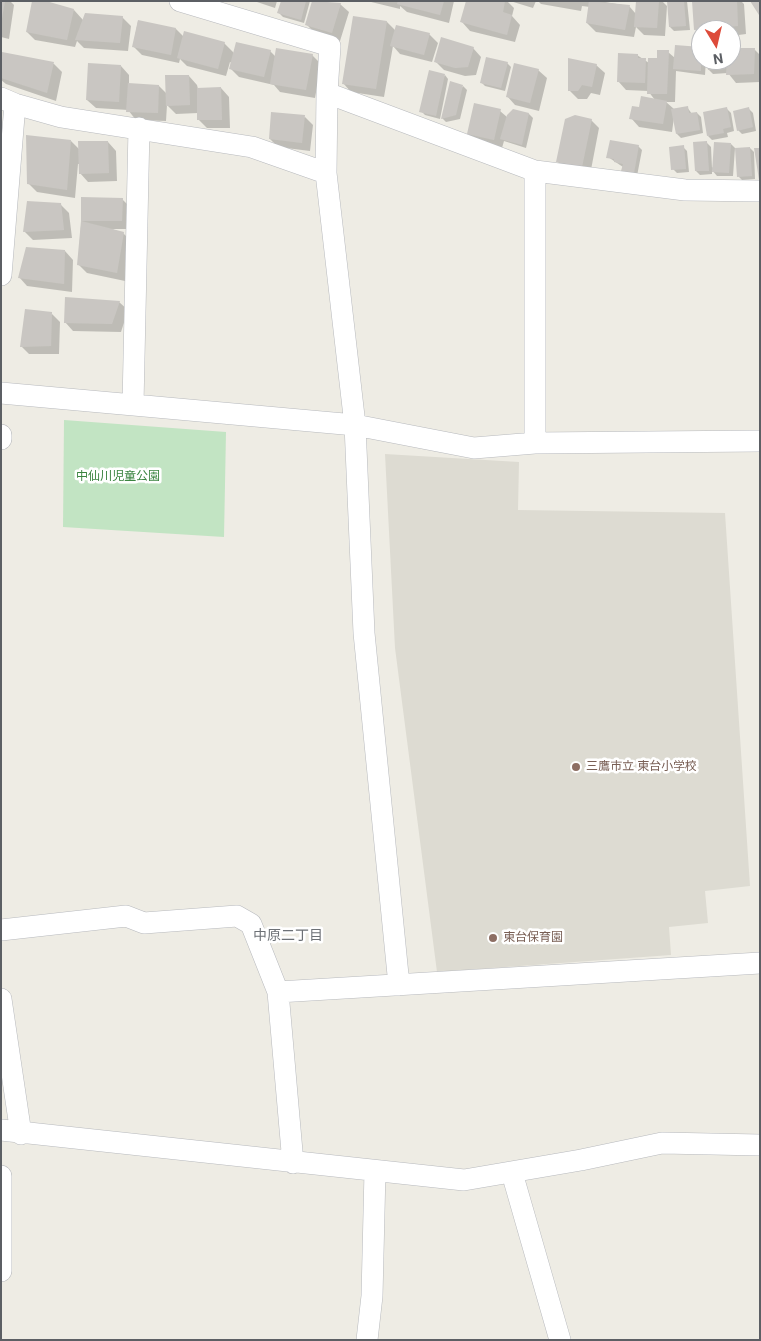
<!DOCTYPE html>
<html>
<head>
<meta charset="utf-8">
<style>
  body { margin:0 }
  #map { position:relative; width:761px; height:1341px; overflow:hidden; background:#eeece4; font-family:Roboto,sans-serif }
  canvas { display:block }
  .frame { position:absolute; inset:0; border:2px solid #5c5f64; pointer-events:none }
  .north { position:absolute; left:691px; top:20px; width:50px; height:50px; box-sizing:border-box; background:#fff; border:1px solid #bebfc1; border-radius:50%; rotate:171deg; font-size:14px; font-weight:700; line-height:20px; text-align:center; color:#5c5f64 }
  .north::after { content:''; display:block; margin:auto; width:18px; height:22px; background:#dd4b3a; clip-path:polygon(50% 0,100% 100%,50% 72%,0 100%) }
</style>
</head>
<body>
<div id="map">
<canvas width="761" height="1341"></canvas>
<div class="frame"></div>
<div class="north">N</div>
</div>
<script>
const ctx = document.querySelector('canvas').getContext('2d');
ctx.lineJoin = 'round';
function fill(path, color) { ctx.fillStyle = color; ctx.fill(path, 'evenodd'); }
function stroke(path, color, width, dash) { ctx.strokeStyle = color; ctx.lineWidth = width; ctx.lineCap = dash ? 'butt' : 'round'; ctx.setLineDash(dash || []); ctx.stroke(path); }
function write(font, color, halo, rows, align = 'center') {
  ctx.font = font + ' Roboto,"Noto Sans JP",sans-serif'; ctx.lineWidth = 5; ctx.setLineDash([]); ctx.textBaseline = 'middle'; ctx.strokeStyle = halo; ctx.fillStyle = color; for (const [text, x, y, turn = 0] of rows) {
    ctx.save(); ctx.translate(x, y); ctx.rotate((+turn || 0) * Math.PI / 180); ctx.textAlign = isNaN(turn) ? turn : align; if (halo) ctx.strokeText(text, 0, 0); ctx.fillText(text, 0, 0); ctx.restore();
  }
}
const education = new Path2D(`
  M385 454 519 462 518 510 725 513 750 886 705 891 708 923 669 927 671 955 437 972 395 648Z`);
const green = new Path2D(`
  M64 420 226 432 224 537 63 527Z`);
const shadow = new Path2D(`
  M1 1H10L14 5 9 39 1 37Z
  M254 1H277L275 8Z
  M282 1H310L304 23 283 17 279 13Z
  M314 1 340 4 349 12 340 41 315 33 307 25Z
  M367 1H454L449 23 407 12 400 6V9Z
  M467 1H507L514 8 512 16 520 25 515 42 470 31 462 22Z
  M510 1H536L533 8Z
  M538 1H599L629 6 636 14 637 1H662L667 6 665 36 644 35 636 27 634 37 596 32 587 23 590 7 582 6 581 11 541 4Z
  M668 1H687L690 30 674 31 670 27Z
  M693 1H741L744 4 746 34 731 36V30H701V35L695 29Z
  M74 10 83 20 122 17 131 26 128 51 84 48 77 41 75 47 35 40 27 32Z
  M354 17 387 22 396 31 429 34 438 43 432 62 400 54 393 46 384 97 351 92 343 83Z
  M138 21 176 29 184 37 224 43 234 53 270 51 276 57 312 55 321 64 315 98 280 92 274 85 239 77 231 69 232 63 230 62 226 76 187 66 180 59 179 63 142 55 133 46Z
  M473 48 481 57 476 75 465 76 444 70 436 62Z
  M701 48V60H706L705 75 676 71 675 102H666L674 109 687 107 692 114 697 113 701 117 703 133 681 138 677 134 674 117 672 132 639 127 631 118 640 109 655 100 648 91 626 90 618 81 637 55 649 63 668 52 675 58Z
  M755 50 759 54 760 51V82L736 83 728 73 713 74 709 70 708 60H731V52Z
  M3 53 54 64 62 72 56 101 6 84 1 80Z
  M507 63 511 67 505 91 485 86 481 82Z
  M596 65 605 73 600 95 591 93 587 99H578L569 90Z
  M121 66 129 75V85L159 86 167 94 189 76 197 85 198 89 221 88 229 97 230 128H207L198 119V113L176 114 167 105 166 121 136 120 128 110 96 108 87 100Z
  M538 70 547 78 539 111 515 105 507 96Z
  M445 75 448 79 440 119 425 115 421 111Z
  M463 86 467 90 460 119 446 122 442 118Z
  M727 109 731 113 734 131 727 133 728 137 712 140 708 136Z
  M749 109 753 113 756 131 742 134 738 130Z
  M500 111 507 117 513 111 529 114 533 118 526 148 504 141 502 148 476 142 468 134Z
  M305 117 313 125 310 151 278 147 270 139Z
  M591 120 599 128 590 175 566 170 558 162Z
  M71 141 80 150 108 142 116 151 117 181 88 182 80 173V164H78L75 198 37 192 29 184Z
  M707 143 711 147 712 168 731 144 735 148 733 176H717L712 170V174L700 175 696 171Z
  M638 146 642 150 637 176 627 174 623 170V167L608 157Z
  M683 147 687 151 689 172 677 173 673 169Z
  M750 148 754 152 755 179 742 180 738 176Z
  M83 199H122L131 208 130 229H112L123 233 132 242 125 281 87 273 78 264Z
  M61 205 69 213 72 238 33 240 24 231Z
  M65 251 73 260 72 292 27 286 19 277Z
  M119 302 128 310 121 332 73 331 65 322Z
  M52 314 60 322 59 354H29L21 346Z`);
const building = new Path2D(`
  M1 1H5L2 18H1Z
  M32 1H46L74 9 67 40 26 32Z
  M281 1H306L301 20 277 13Z
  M312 1 341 3 332 33 305 25Z
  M398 1H444L440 15 397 4Z
  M466 1H505L503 12 512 15 507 35 460 22Z
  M589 1 630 5 625 30 586 23Z
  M636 1H659L657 28 634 27Z
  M667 1H684L686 26 669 27Z
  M692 1H737L738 26 694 30Z
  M750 1H760V14L759 15Z
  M85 13 123 16 120 43 75 40Z
  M353 16 387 21 376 89 342 84Z
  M138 20 176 28 171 55 132 47Z
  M396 25 430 33 424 55 390 46Z
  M184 31 225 42 218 69 177 58Z
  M441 37 474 47 468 67 455 68 434 62Z
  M236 42 271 50 264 77 229 69Z
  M675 45 701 47V71L673 69Z
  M276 48 313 54 306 90 270 84Z
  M741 48H755L754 74 726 75 727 60H731V50Z
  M657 50H669L667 94H647L648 58H657Z
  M2 52 54 62 47 93 1 78Z
  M618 53 638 54V58H646L645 83 617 82Z
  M486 57 508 62 501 88 480 83Z
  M568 58 597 64 592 87 582 85 578 91H568Z
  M707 60H725V69L708 70Z
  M88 63 121 65 119 102 86 100Z
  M514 63 539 69 530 103 506 97Z
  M429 70 445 74 436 116 419 112Z
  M165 75H189L190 105 166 106Z
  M450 81 463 85 456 115 441 119Z
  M128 83 159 85 158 113 126 112Z
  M221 87 222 120H197V88Z
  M641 96 667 101 663 124 629 119 632 106 639 107Z
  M474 103 501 109 494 140 467 134Z
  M688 106 689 113 697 112 700 130 676 134 671 109Z
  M727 107 731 127 723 129 724 133 707 136 703 112Z
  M749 107 753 127 737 131 733 111Z
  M513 109 529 113 522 145 500 139 507 115Z
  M271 112 305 115 302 143 269 139Z
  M575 115 592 119 582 167 556 162 565 119Z
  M26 135 71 140 67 190 27 184Z
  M610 140 639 145 634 173 621 171 623 164 614 162V159L606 158Z
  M78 141H108L109 173 79 174Z
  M707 141 709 171H695L693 142Z
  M714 142 731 143 729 173 712 172Z
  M684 145 686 169 671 170 669 147Z
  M750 147 752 176 737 177 735 148Z
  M754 148H760V179L759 180Z
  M81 197 123 198 122 221H81Z
  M27 201 61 203 64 230 23 232Z
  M81 221 124 232 117 273 77 265Z
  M26 247 65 250 64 284 18 278Z
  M65 297 120 301 112 324 64 323Z
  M25 309 52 312 51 346 20 347Z`);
const minor = new Path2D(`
  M180 1 330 46 327 93 326 173 355 425 364 633 399 985
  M327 93 535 171 685 190 760 191
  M1 98 15 104 61 117 252 147 326 173
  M1 275 15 104
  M1 393 355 425 474 448 535 443 760 441
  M133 404 139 128
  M1 435V439
  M535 443V171
  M1 930 126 916 144 923 237 916 251 924 278 992 293 1163
  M278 992 760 963
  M1 999 21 1134
  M1 1130 464 1180 581 1160 662 1143 760 1145
  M512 1173 560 1340
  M1 1176V1271
  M367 1340 372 1296 375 1171`);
const markers = [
  [576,767,5,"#8d6e63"],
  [493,938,5,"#8d6e63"]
];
const parkNames = [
  ["中仙川児童公園",118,477]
];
const educationNames = [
  ["三鷹市立 東台小学校",586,767],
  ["東台保育園",503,938]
];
const neighbourhoodNames = [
  ["中原二丁目",288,936]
];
fill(education, '#dddbd2');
fill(green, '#c2e4c3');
fill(shadow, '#0003');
fill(building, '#c9c6c2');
stroke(minor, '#b7b9bd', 22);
stroke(minor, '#fff', 21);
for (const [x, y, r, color] of markers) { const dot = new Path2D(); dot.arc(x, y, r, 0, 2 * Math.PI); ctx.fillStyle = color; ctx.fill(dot); stroke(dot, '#fff', 2); }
write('12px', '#3b8440', '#fff', parkNames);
write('12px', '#785e54', '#fff', educationNames, 'left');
write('14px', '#6d7176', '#fff', neighbourhoodNames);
</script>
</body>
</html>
